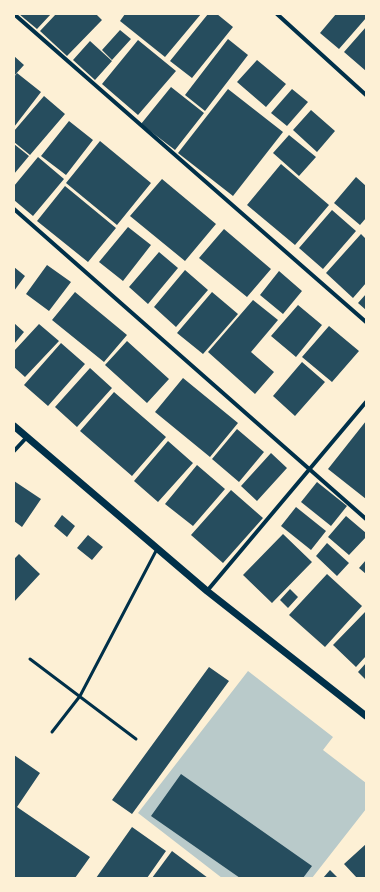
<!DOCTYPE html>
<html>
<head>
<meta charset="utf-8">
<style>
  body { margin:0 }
  #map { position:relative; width:380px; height:892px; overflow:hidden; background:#fdf0d5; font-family:"Source Serif 4",serif }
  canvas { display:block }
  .frame { position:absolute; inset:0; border:15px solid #fdf0d5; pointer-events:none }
</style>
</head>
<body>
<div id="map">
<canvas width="380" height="892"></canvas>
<div class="frame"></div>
</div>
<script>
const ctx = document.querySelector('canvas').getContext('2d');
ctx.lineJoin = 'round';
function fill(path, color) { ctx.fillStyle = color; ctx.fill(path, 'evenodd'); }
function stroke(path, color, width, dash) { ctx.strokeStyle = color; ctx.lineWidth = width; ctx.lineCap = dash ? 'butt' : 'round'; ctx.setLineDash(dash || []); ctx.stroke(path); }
const green = new Path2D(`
  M248 671 333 737 323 750 366 783V809L312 878H222L138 813Z`);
const building = new Path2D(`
  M19 14H51L37 29Z
  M56 14H96L102 20 67 56 40 31Z
  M125 14H201L165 57 120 21Z
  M208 14H217L233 27 192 78 170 61Z
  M336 14H366V18L339 49 320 33Z
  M366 27V71L344 52Z
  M120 30 131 39 112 60 102 50Z
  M228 39 248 55 205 111 185 95Z
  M138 40 176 71 138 115 102 84Z
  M90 41 112 61 95 80 73 60Z
  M14 56 24 65 14 76Z
  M257 60 286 84 266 107 237 82Z
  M17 73 41 92 14 127V77Z
  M171 87 204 113 175 150 141 124Z
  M228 89 283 132 233 196 178 153Z
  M292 89 308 102 287 126 271 113Z
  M44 96 65 114 30 155 14 142V131Z
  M311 110 335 131 317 152 293 130Z
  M69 121 93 140 66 175 41 156Z
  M289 135 316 157 299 176 273 153Z
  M100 141 151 183 117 225 66 183Z
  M14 144 29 156 14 174Z
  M38 157 64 179 33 216 14 200V186Z
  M281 164 329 205 295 245 247 205Z
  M356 177 366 186V218L360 225 334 203Z
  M162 179 216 224 185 261 130 216Z
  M65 186 116 228 88 262 37 221Z
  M332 210 356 231 323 269 299 248Z
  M128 227 151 245 123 281 99 262Z
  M224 229 271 269 247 297 199 258Z
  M361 234 366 239V283L353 298 326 273Z
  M159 252 178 268 148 304 129 287Z
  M47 265 71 282 49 311 26 294Z
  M14 267 25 276 14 291Z
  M185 270 208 290 176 327 154 307Z
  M279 271 302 291 283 314 260 295Z
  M75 292 127 335 104 362 52 320Z
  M212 292 238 314 203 354 177 333Z
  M366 294V310L358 303Z
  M253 300 278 320 251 352 274 372 255 394 208 352Z
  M298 305 322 325 296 357 271 336Z
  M14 323 24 332 14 344Z
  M39 324 59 341 25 377 14 367V351Z
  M329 326 359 351 332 382 302 357Z
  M127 341 169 379 147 403 105 365Z
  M61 343 85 364 48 406 24 385Z
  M302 362 325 382 295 416 273 396Z
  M90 368 112 388 77 427 55 407Z
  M183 378 238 423 210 457 155 412Z
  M114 392 166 437 132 476 80 431Z
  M366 421V499L328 469Z
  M237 429 264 452 239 482 212 459Z
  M168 441 193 463 158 502 134 481Z
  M271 453 287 468 257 501 241 486Z
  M197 465 225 489 193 526 165 504Z
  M14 481 41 499 22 527 14 521Z
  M317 482 347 506 331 526 301 502Z
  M231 490 263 518 223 563 191 535Z
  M296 507 326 531 311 550 281 526Z
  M62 515 75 526 67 537 54 526Z
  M346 516 366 533V537L349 555 328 537Z
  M283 534 312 562 272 603 243 575Z
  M88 535 103 547 92 560 77 548Z
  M327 543 349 563 337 576 316 556Z
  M19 554 40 574 14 602V559Z
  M366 560V574L359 568Z
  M327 574 362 606 325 647 289 615Z
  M290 589 298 597 288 608 280 600Z
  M366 611V656L356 667 333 645Z
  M366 663V680L358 672Z
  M209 667 229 681 132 814 112 800Z
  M14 755 40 773 17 807 90 857 75 878H14Z
  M181 774 312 866 303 878H240L151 816Z
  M132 827 166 851 147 878H96Z
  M366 844V878H357L344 864Z
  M172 851 208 878H152Z
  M330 870 338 878H323Z`);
const service = new Path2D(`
  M30 659 136 739
  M52 732 80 696 157 549`);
const minor = new Path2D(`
  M14 14 366 322
  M277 14 366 95
  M14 209 366 519
  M14 451 27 437
  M207 591 366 402`);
const tertiary = new Path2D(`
  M14 426 207 591 366 716`);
fill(green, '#b9caca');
fill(building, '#264d5e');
stroke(service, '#003049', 3);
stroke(minor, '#003049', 4);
stroke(tertiary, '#003049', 7);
</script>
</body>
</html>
